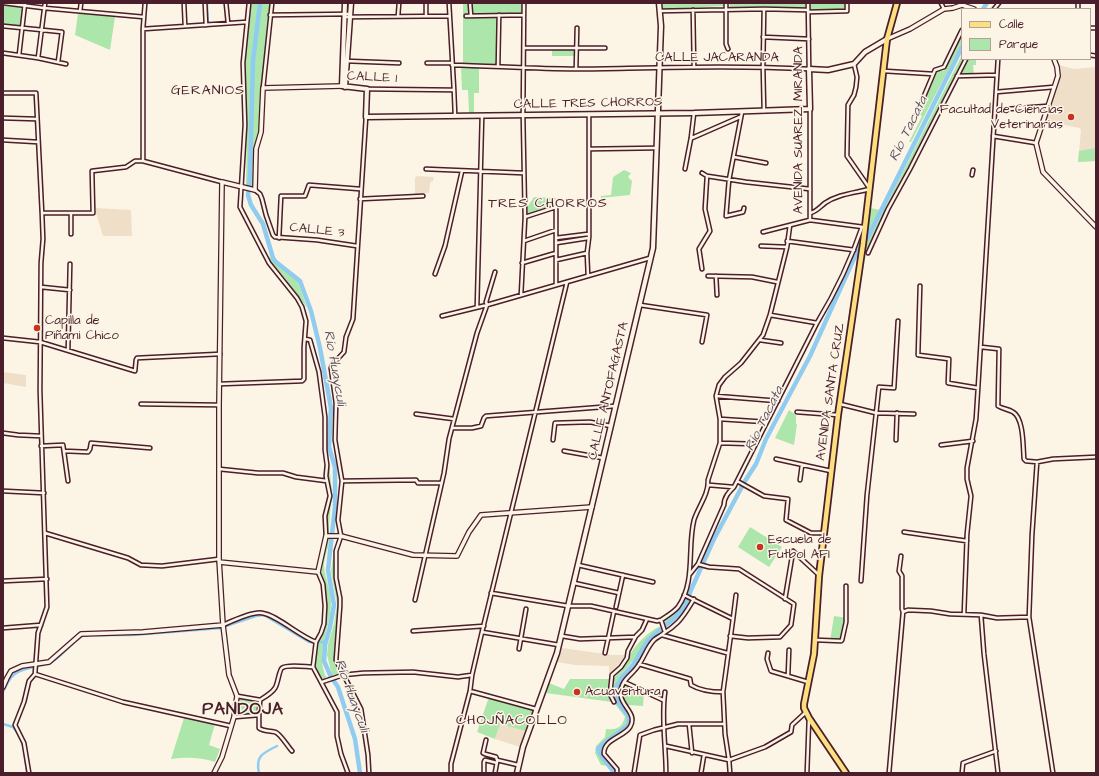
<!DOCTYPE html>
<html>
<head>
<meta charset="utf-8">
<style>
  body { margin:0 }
  #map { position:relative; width:1099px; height:776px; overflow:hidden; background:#fcf5e5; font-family:"Architects Daughter",sans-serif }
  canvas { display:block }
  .frame { position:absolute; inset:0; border:4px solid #4a1f2b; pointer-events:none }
  .legend { position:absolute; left:961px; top:8px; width:130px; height:52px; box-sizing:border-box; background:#fcf5e5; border:1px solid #b59f9b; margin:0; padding:5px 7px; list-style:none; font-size:12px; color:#4a1f2b }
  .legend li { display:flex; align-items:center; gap:8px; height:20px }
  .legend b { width:20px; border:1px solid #b59f9b }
</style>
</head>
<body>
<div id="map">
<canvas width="1099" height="776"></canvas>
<div class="frame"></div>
<ul class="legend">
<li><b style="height:5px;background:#fce080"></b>Calle</li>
<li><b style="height:11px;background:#ace6ab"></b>Parque</li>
</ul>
</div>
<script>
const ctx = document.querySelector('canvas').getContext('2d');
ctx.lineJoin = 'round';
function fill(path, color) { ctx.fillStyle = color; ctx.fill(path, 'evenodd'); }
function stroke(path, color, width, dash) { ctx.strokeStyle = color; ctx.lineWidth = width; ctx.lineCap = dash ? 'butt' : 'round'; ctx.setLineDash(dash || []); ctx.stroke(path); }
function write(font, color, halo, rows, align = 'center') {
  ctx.font = font + ' "Architects Daughter",sans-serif'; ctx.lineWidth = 3; ctx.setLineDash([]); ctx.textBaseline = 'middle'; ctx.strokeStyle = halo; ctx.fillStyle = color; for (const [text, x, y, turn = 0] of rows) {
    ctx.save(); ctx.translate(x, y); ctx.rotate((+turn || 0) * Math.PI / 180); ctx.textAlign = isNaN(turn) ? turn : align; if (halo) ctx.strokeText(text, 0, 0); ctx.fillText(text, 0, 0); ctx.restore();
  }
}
const built = new Path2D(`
  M1059 65 1074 69 1096 67V161L1078 162 1081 130 1079 128 1045 121 1060 76Z
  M417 176 434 177 433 181 430 183 429 193 415 194V178Z
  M96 208 131 210 132 236H103L96 213Z
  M3 372 26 375V387L3 383Z
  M562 648 613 655H626L609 677V666L575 665 557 662Z
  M500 724 525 731 520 747 495 739Z`);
const green = new Path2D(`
  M251 3H270L261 89V133L255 143 253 188 246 186 247 122 245 64Z
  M463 3H469V13L465 14V18L497 17V64H463Z
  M472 3H522L523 10 522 13 472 14 471 13Z
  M661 3H725V6L661 9Z
  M729 3H806V6L803 8 730 7Z
  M811 3H845V7L843 9 813 10 811 9Z
  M3 5 23 7 21 27 3 25Z
  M78 13 115 17 110 50 75 35Z
  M962 34V43L911 142H909L922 116 918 114 937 70 944 71Z
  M552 49 574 50V56H552Z
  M962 55V59H964L918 149 887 208 867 252H864L866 241H868Z
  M968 59H976V65H973L974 76H960Z
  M461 67 479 68V93H474V113H469L468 90H462Z
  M1096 148V161L1078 162 1079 151Z
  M624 170 631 173 628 177 632 181 630 195 601 198V196L611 195 613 177Z
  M534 197 556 198 555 206 528 215 526 214V209Z
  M870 208 880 210 866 238Z
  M268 256 298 282 307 308 285 278 271 262Z
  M789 410 796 415V424H797L794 445 775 438Z
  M329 462 332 493 329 525V535L328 534 326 516 331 495 327 476Z
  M750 527 782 547 769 567 738 547Z
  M327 538 329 539C329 548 324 557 324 566 325 578 331 590 331 603 331 629 314 653 327 679L324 680 321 678 315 667 318 642 325 625 327 614 326 589 320 571Z
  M334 551V571L339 605 334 655V662L340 674 332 675 327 655 328 644 334 624 337 604 331 571Z
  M684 596 686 598C682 610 675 618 664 625L663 621C674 614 679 607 684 596Z
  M834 616 848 618 844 642 830 641Z
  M661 626 662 627 647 639 637 656 619 677 616 685 613 694 618 704 627 715 628 722 626 726 604 741 597 749 599 756 608 766 601 765 595 753 596 746 605 737 606 729C616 730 622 728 625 717 620 710 612 702 611 693 608 679 621 672 628 661 629 659 629 657 630 655 635 645 650 630 661 626Z
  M663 629 662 633 653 638 637 666 624 680 620 696 632 719 629 727 605 745 601 751C605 759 614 764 615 773L599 751C603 736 624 735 630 722 631 710 617 706 617 694 617 682 628 674 634 665 640 658 643 648 648 641 652 636 658 632 663 629Z
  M570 679H609L607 693 612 702 546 693 549 683 564 689Z
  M625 685 644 693 643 706 628 705 624 702 622 696Z
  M489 697 533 710 525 731 500 724 495 739 477 732Z
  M239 698 259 701 257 714 239 715 237 713 238 699Z
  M184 718 215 724 209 745 220 749 215 762C200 757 187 757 171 759Z`);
const canal = new Path2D(`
  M207 3 208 24 210 23
  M226 626 256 616 264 615 309 642H326
  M96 635H132L222 628
  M77 640 82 636 89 635
  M38 666C55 663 60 656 72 644
  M3 692C11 674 15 671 34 667
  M3 724 13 727 20 736 24 748 27 773
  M259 773C255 756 263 753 277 746`);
const river = new Path2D(`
  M260 3 253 61 250 175 248 195 251 205 263 224 273 258 276 262 300 281 311 311 320 348 331 408 329 447 335 467V507L328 570 334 605 330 627 325 645 324 661 331 677 338 687 355 739 360 773
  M983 9 987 3
  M614 773C609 764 601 759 598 749 607 739 619 734 629 724L628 715 619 704 615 695 617 686 621 678 633 665 648 640 678 615 685 606 691 590 714 539 745 481 756 464 766 439 810 356 861 243 867 239 962 47`);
const minor = new Path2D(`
  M4 3 44 8 144 17
  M184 3 185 26
  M205 3 206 25
  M226 3 228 23
  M449 3 454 90
  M470 3 471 16
  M726 3V44L728 49
  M941 3 944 9
  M994 9 999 3
  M1078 9V3
  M693 10 694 67
  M80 11 81 3
  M660 11 764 9 808 10
  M808 12 847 11V3
  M270 15 350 14
  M398 16 399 3
  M426 16V3
  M466 16 524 15
  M345 17 449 16
  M3 26 62 32 58 62
  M1090 28H1096
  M143 29 247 22
  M763 37 809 39
  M524 48H605
  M3 53 38 58 66 64
  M19 55 25 3
  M1090 55 1096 56
  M38 58 45 3
  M346 61 399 63
  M427 63H452
  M452 65C493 66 536 69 577 69 654 68 731 65 809 69L808 3
  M498 66 499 15
  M576 69 577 28
  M884 71 933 74
  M957 76 997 75
  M263 88 272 3
  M367 89 454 90 455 115
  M996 92 1054 87
  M3 93H36L42 213 43 239 41 263 40 391 47 607 38 633 35 674 29 681 24 702 15 725 24 743 29 773
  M995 110 1048 106
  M764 111 763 67 764 9
  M742 112 729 180 726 216 743 212 744 208
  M916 115 935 70 944 67 962 30
  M366 117 353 319 346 337 344 352 332 365 331 368 336 403 335 440 342 481 338 520 341 536 336 551V578L340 598V606L336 660 361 709 368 755 369 773
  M3 118 36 119
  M993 136 1036 143
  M692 138 740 117
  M3 140 38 142
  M589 149 656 148
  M734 157 766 163
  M143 161V29L145 3
  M426 169 523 173
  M685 169 691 138 694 113
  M702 173 707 176 746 182 810 189
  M972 175 973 170
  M255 190 260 194 262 199 266 215 273 235 275 237 317 240 357 246
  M360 199 423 196
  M42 213H93L92 171 126 167 135 161H143L222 182
  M71 213V234
  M810 213C816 212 820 207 825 203 838 194 855 193 870 189L847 156 848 105 854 95 856 87 857 77 854 64
  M525 217 556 207V285
  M810 220V109
  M763 232 810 220 863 227
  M279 238 281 196H305L309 185 360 189
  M556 238 588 234
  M524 241 556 230
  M787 241 854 250
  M556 243 588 238
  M761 246 787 247
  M868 253 888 209 910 169 966 59
  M556 260 587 253
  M522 263 556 253
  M702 269 699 249 710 231 705 209 707 176
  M435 274 445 246 462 171
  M588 276 587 253 589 237V114
  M708 276 752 277 777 282
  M716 276 717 295
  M920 286 918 355 949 359 948 383 978 388
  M41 287 70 290
  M521 295 525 218 523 115 524 3
  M640 305 707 315 702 342
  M477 307 482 116
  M770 315 817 323
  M442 316 487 305 650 258
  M3 338 40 342 135 371 136 360 137 358 220 354
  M305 339 310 340 319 372 325 417V450L327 465 326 476 330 496 325 516 326 536
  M760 340 781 343
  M981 347 999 349 998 406C1003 409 1008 409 1013 412 1024 418 1023 448 1024 459L1026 461 1037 462 1053 459 1096 457
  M68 350 70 264
  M220 384 302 381 304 379V347L306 321 302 307 297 298 269 263 240 207 245 125 243 63 249 3
  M716 396 778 401
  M141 404 219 405
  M840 404 876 413 914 414
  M797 412 838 415
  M416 414 454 419
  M720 419 766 422
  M452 428H472L481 426 484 418 486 416 615 406
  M3 433 18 435 41 436
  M553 440 555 423 590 422 611 426
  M896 440 897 413
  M720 443 755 444
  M941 445 973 441
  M41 446 63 445 68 481
  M64 451 88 452 90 449 91 443 150 448
  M564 451 603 458
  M776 459 831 471
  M1037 462 1032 535 1029 617 1053 773
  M219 469 258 473H283L296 477 327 481
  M800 480 802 465
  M342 481 416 480 418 483H441
  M737 481 764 496 788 499 786 520 811 533H823
  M709 485 733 487
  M3 491 44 493
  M904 532 967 541
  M45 533 128 558 141 565 162 566 219 559
  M698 564 709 567 739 569 794 604 791 625 780 637 748 638 730 636
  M578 565 653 582
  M318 572 323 584 325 606 324 624 321 633 316 642 313 667 337 712V736L341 754 348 773
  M690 574 698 564 724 505C724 497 729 492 734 487L817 323C835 293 851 260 862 227
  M3 581 47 579
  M861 581 867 495 879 387 894 388 898 321
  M574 583 619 593
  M491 593 568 606H591L657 621 661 620 665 632
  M684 595 733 619 723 692 725 734 729 760 730 773
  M785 599 793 551 819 575
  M415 600 444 473 449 439 477 333 487 305 486 302 495 272
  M616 607 623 575
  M903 612 908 610 931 611 950 614 981 615 997 618 1029 617
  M964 614 967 534 971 496 967 479V468L976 419 978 388 998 59
  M981 615 984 654 998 773
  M733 619 736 595
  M661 620C667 616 674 612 678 607 696 582 687 548 694 520 698 507 709 494 708 480L720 443V419L716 396 719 385 725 377 741 363 763 335 770 315 787 247 790 225
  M223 625C232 621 253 611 262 613 277 615 299 636 316 642
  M3 628 41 625
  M413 631 484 626
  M482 632 559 645
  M662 635 727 653
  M562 636 580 639 635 637
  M816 640 841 641 842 640 846 622V586
  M519 649 526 609
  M605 653 614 611
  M768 653 767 659 771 671 808 682
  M639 664 690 679 691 685C701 691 712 692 723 692
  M35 674 123 702 231 726
  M788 675 789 650
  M322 682 343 675 363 673 413 672 458 677 472 675
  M624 682 663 700
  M470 691 536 709
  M665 692C661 718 666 746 666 773
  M260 700C265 697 272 693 275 688 278 684 279 670 282 668 287 664 307 667 313 667
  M614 702 610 694 612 675 621 667 627 658 628 651 636 636 642 630 647 619
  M259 715V728C264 732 269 730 275 732 280 733 288 747 292 751
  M234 717 259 715 260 700 237 696
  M689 724 692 753
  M486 740 483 753 485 754 496 757 497 760 518 765
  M666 746 729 760 765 747 791 732 792 725 805 713
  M451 773V764L470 691 472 675 482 632 567 282
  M484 773V762L485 760 497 763
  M495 773 497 762
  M617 773V769L604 754C603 739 624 737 630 727 640 710 611 704 624 682 628 676 634 672 638 666 644 658 647 647 654 640 657 637 661 636 664 633 669 630 674 626 678 622 685 615 689 607 694 599
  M634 773 640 735 654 730 678 724H724
  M701 773 704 755
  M807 773 809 718
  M889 773 903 612 902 609V576L899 571 901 556
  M962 773 963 763 996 751`);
const tertiary = new Path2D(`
  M962 5 974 9
  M887 39 910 29 944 9 953 8 962 5 963 3
  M1054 59 1057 67 1058 76 1036 143 1043 172 1096 227
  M219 562 318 572 326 536H341L413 555 457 556 469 532 481 515 592 507
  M3 687 7 678 11 671 22 666 49 662 81 634 143 632 223 625
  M214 773 222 757 234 717 237 696 229 675 223 625 219 559V405L222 182 255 190 256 149 261 132 263 88 342 86`);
const secondary = new Path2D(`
  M345 3 342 86 367 89 366 117 694 113 810 109 809 69 828 70 854 64 865 52 887 39
  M345 87 351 3
  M517 773 523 747 557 653 653 248 661 26 659 3`);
const primary = new Path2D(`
  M846 773 809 718 804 708V704L814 654 819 576 838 415 863 244 887 39 897 3`);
const markers = [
  [1071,117,4,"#c8321e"],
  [37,328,4,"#c8321e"],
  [760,547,4,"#c8321e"],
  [577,692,4,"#c8321e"]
];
const streetNames = [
  ["CALLE JACARANDA",717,58],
  ["CALLE 1",372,78,3],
  ["CALLE TRES CHORROS",588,104,-1],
  ["AVENIDA SUAREZ MIRANDA",799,130,-90],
  ["CALLE 3",317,231,6],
  ["CALLE ANTOFAGASTA",609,391,-77],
  ["AVENIDA SANTA CRUZ",831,392,-82]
];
const poiNames = [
  ["Facultad de Ciencias",1063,110,"right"],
  ["Veterinarias",1063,125,"right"],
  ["Capilla de",45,321],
  ["Piñami Chico",45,336],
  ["Escuela de",768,540],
  ["Futbol AFI",768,555],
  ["Acuaventura",585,692]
];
const neighbourhoodNames = [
  ["GERANIOS",208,91],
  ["TRES CHORROS",548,204],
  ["CHOJÑACOLLO",512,721]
];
const waterNames = [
  ["Río Tacata",909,129,-64],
  ["Río Huayculi",334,368,80],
  ["Río Tacata",765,419,-64],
  ["Río Huayculi",351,696,70]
];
const districtNames = [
  ["PANDOJA",243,710]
];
fill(built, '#f0dfc8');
fill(green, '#ace6ab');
stroke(canal, '#90ccf0', 2.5);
stroke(river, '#90ccf0', 4.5);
stroke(minor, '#4a1f2b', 5.5);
stroke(tertiary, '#4a1f2b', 6);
stroke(secondary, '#4a1f2b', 7);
stroke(primary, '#4a1f2b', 8);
stroke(minor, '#fcf5e5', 2.5);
stroke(tertiary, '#fcf5e5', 3.5);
stroke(secondary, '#fcf5e5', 4);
stroke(primary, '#fce080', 4.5);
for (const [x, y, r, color] of markers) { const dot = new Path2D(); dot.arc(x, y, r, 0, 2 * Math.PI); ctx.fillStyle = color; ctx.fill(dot); stroke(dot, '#fcf5e5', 1.5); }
write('13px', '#4a1f2b', '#fcf5e5', streetNames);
write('13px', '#4a1f2b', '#fcf5e5', poiNames, 'left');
ctx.letterSpacing = '1px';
write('14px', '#4a1f2b', '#fcf5e5', neighbourhoodNames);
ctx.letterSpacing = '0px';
write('italic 14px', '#5f5366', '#fcf5e5', waterNames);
ctx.letterSpacing = '1px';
write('bold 17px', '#4a1f2b', '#fcf5e5', districtNames);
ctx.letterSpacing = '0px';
</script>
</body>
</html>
